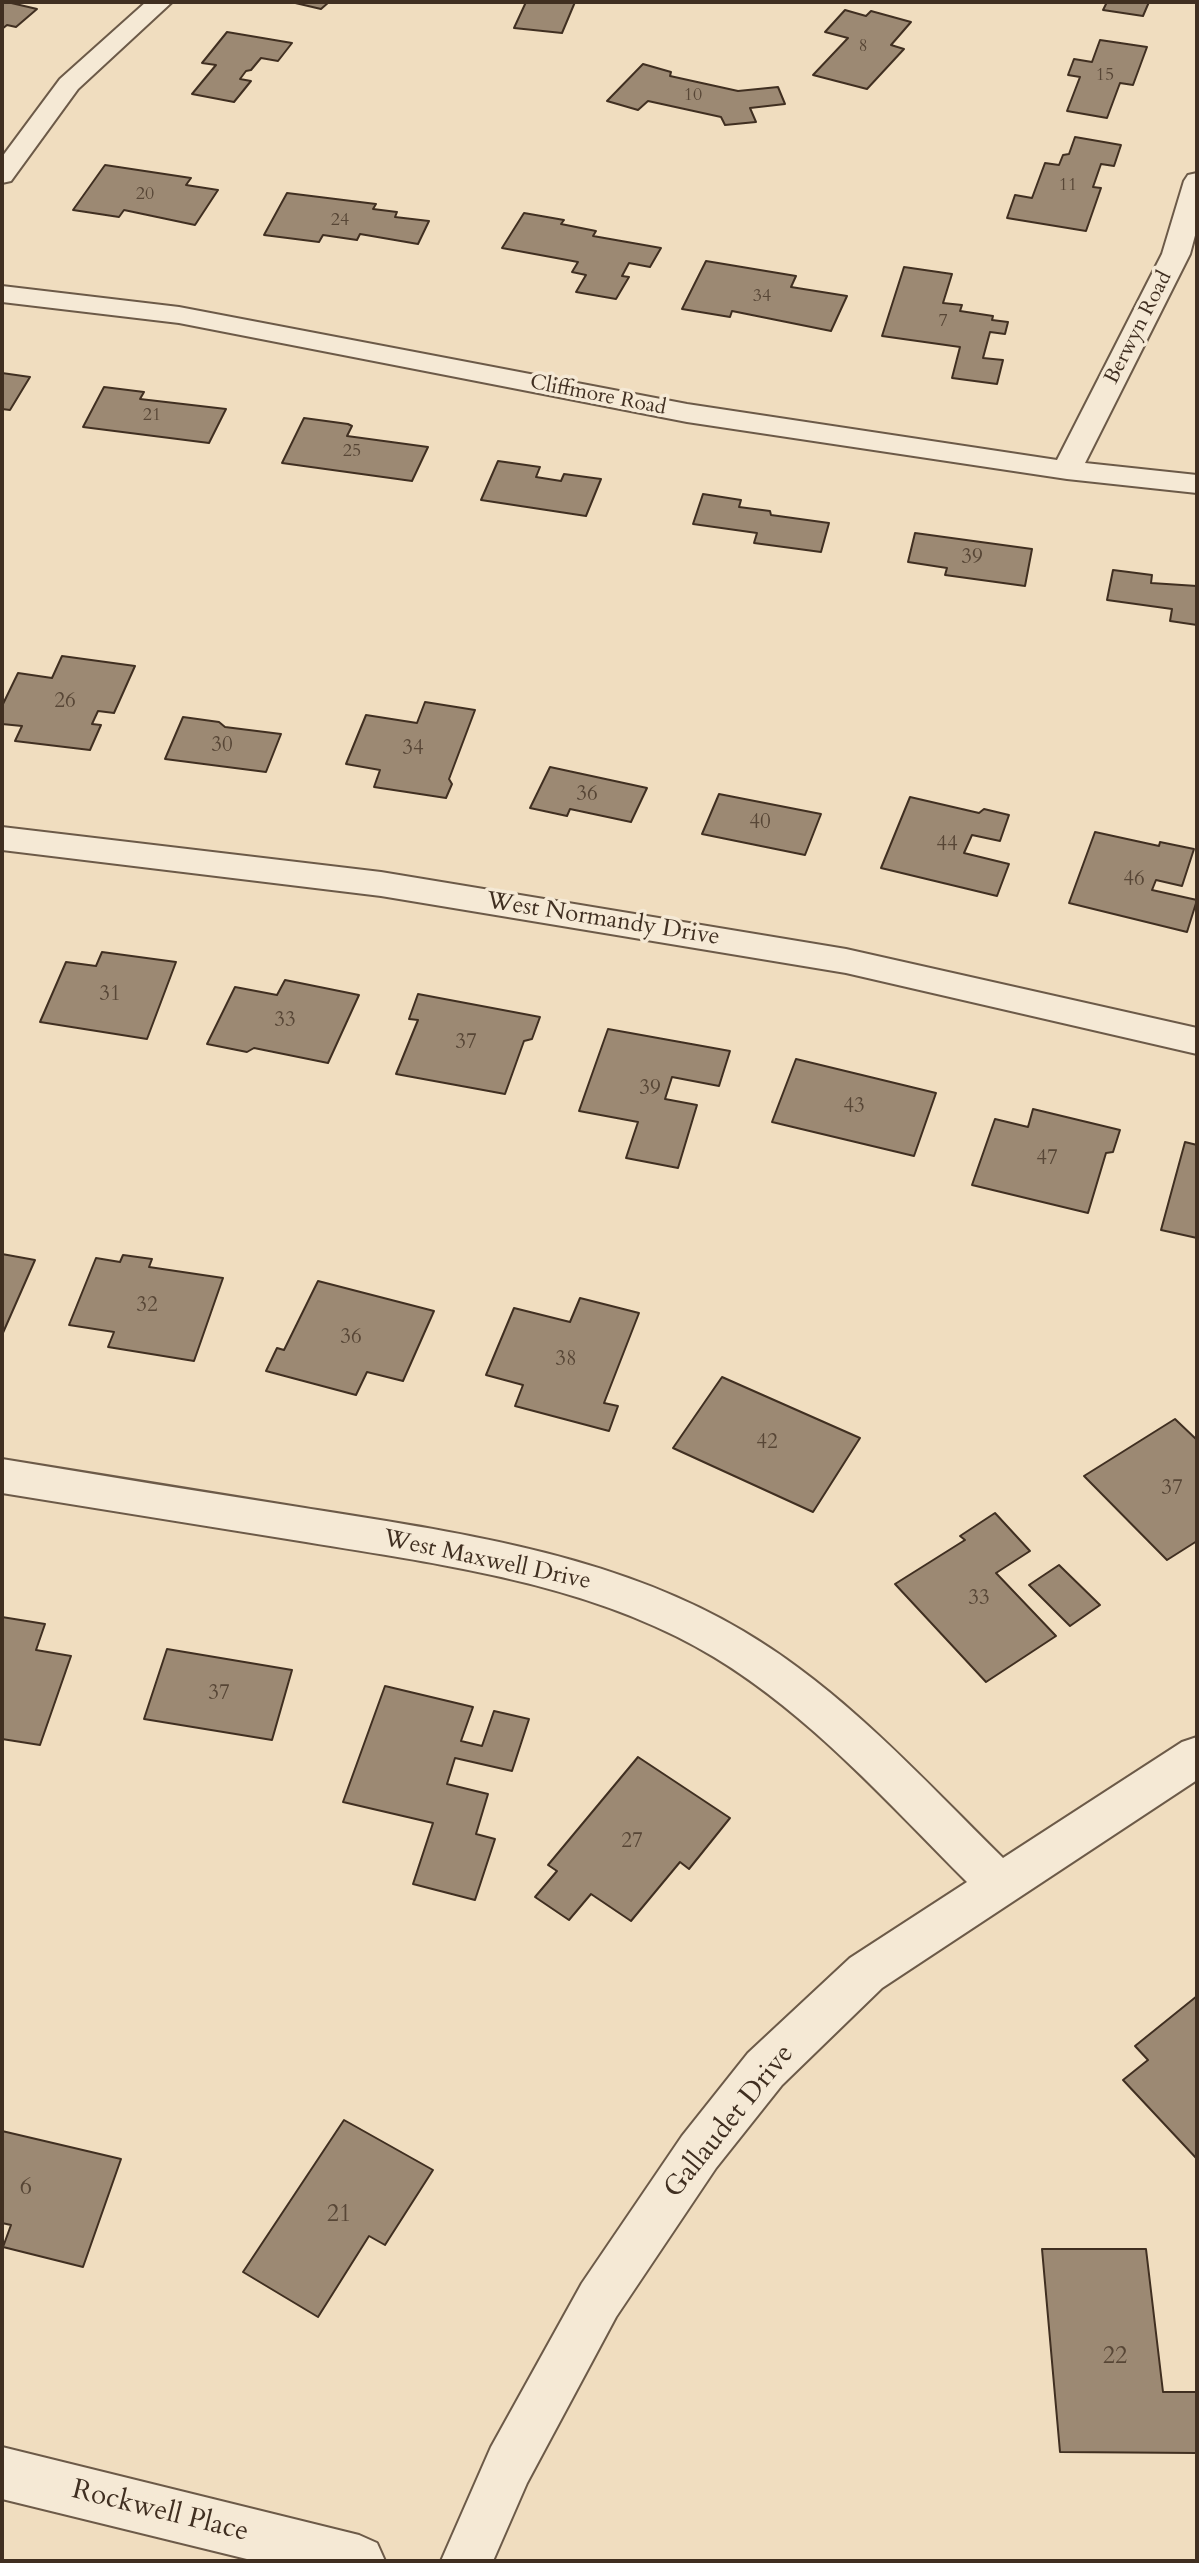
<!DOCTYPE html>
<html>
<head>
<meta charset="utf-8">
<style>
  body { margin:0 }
  #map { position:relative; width:1199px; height:2563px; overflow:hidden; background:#f0ddbf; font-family:Cardo,serif }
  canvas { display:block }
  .frame { position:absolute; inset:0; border:4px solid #402f21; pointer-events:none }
</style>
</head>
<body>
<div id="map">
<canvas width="1199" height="2563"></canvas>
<div class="frame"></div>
</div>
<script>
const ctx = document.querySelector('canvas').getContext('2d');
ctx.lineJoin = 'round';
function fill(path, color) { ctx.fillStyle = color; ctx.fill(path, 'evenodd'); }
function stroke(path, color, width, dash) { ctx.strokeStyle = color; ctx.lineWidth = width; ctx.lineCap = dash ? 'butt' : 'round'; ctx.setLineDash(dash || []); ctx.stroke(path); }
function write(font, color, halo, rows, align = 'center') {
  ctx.font = font + ' Cardo,serif'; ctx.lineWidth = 7; ctx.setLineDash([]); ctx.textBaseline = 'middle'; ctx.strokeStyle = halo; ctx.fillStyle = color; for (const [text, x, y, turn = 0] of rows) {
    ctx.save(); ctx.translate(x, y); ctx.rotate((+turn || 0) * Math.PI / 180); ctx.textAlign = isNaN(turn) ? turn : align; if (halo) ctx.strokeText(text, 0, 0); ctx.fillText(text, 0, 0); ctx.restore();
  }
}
const building = new Path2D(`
  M2 2H7L37 9 16 27 7 25 2 29Z
  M291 2H329L321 9Z
  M526 2H575L562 33 514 28Z
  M1107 2H1149L1143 16 1103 10Z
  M845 10 866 16 871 11 911 22 891 45 904 49 867 89 813 75 848 38 825 32Z
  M227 32 292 43 278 61 261 58 251 70 246 71 240 79 251 81 234 102 192 94 216 65 202 63Z
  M1100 40 1147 47 1133 85 1120 83 1107 118 1067 111 1080 77 1068 75 1074 59 1092 62Z
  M643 64 671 72 670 76 738 91 778 87 785 104 750 108 756 122 725 125 721 117 648 101 638 110 607 101Z
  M1075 137 1121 145 1114 166 1101 164 1093 187 1101 188 1086 231 1007 218 1015 195 1032 198 1045 163 1059 165 1063 155 1069 154Z
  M105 165 191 178 186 185 218 190 195 225 124 210 119 217 73 210Z
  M287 193 376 204 373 209 397 212 395 217 429 221 418 244 360 234 357 240 323 235 319 242 264 235Z
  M524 213 564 220 561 224 596 231 593 236 661 248 650 267 629 263 622 276 629 277 616 299 576 292 586 275 572 272 578 262 502 248Z
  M706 261 796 276 791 287 847 296 831 331 732 311 730 317 682 309Z
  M904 267 952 274 943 303 962 305 960 311 993 316 992 320 1008 322 1005 334 990 332 983 358 1003 360 997 384 952 378 960 347 882 336Z
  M2 373 30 377 10 410 2 409Z
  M104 387 144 392 140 399 226 409 209 443 83 427Z
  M304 418 348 424 352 426 347 436 428 447 412 481 282 463Z
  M498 461 540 467 536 477 561 481 564 474 601 479 586 516 481 500Z
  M703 494 741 500 739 507 770 511 771 515 829 523 821 552 754 543 757 533 693 524Z
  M915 533 1032 549 1025 586 945 575 947 568 908 562Z
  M1113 570 1152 575 1151 583 1197 586V625L1170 621 1172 609 1107 600Z
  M62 656 135 666 114 713 98 711 92 724 101 725 90 750 15 741 22 726 2 724V706L18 673 52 678Z
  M425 702 475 710 449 779 452 784 446 798 374 787 380 770 346 764 366 715 417 723Z
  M183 717 219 722 225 727 281 734 266 772 165 759Z
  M550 767 647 788 631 822 570 809 567 816 530 808Z
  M719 794 821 814 805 855 702 834Z
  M910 797 979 813 984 809 1009 815 1000 841 972 835 964 853 1009 864 997 896 881 868Z
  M1095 832 1159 846 1160 842 1194 849 1182 886 1156 880 1152 890 1197 900 1187 932 1069 903Z
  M102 952 176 962 147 1039 40 1022 66 962 96 966Z
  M285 980 359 995 328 1063 254 1048 247 1052 207 1044 235 987 277 995Z
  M418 994 540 1017 532 1039 524 1041 505 1094 396 1074 418 1020 409 1019Z
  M608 1029 730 1051 719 1086 672 1077 665 1099 697 1105 678 1168 626 1158 638 1122 579 1111Z
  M796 1059 936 1093 914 1156 772 1122Z
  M1033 1109 1120 1130 1113 1152 1106 1153 1088 1213 972 1185 995 1119 1028 1127Z
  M1185 1142 1197 1145V1238L1161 1230Z
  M2 1254 35 1260 2 1335Z
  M123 1255 152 1259 149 1267 223 1278 194 1361 108 1347 114 1332 69 1325 96 1258 120 1262Z
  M318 1281 434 1311 403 1381 367 1372 356 1395 266 1371 277 1348 284 1350Z
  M580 1298 639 1313 604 1403 618 1406 609 1431 515 1406 523 1385 486 1375 514 1308 570 1322Z
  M722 1377 860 1438 813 1512 673 1448Z
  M1175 1419 1197 1440V1541L1167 1560 1084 1476Z
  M995 1513 1030 1551 996 1573 1056 1636 986 1682 895 1584 965 1540 960 1536Z
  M1059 1565 1100 1605 1070 1626 1029 1585Z
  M2 1617 45 1624 36 1650 71 1656 40 1745 2 1739Z
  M167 1649 292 1670 272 1740 144 1719Z
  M385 1686 473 1707 461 1741 482 1746 494 1711 529 1719 512 1771 455 1758 447 1784 488 1794 476 1834 495 1839 475 1900 413 1884 433 1823 343 1802Z
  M638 1757 730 1818 689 1869 680 1862 631 1921 591 1894 569 1920 535 1897 557 1871 548 1865Z
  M1197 1996V2159L1123 2080 1148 2060 1135 2046Z
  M344 2120 433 2170 385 2245 369 2236 318 2317 243 2272Z
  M2 2131 121 2159 83 2267 3 2247 11 2225 2 2223Z
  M1042 2249H1146L1163 2392H1197V2453L1060 2452Z`);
const street = new Path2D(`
  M146 2H172L78 89 11 181 2 183V157L60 79Z
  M1197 173V228L1190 254 1085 463 1197 475V493L1067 479 687 422 179 323 2 302V286L179 307 687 404 1057 460 1162 254 1184 181 1188 175Z
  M2 827 381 872 846 949 1197 1028V1054L846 973 381 896 2 850Z
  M2 1459C103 1476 204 1492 305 1508 454 1532 612 1553 743 1631 843 1690 921 1777 1003 1858L1182 1742 1197 1737V1780L882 1988 782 2085 716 2168 616 2317 527 2483 493 2561H441L491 2447 582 2283 682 2136 748 2053 850 1958 967 1882C887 1802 811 1716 714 1657 591 1583 444 1565 306 1542 204 1526 103 1509 2 1493Z
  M2 2447 359 2535 377 2543 385 2561H255L2 2499Z`);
const farNumbernames = [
  ["8",863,47],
  ["15",1105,76],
  ["10",693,96],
  ["11",1068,186],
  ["20",145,195],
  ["24",340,221],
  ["34",762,297],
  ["7",943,322],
  ["21",152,416],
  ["25",352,452]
];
const farStreetnames = [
  ["Berwyn Road",1139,328,-63],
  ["Cliffmore Road",598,396,11]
];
const numberNames = [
  ["39",972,558],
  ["26",65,702],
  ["30",222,746],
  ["34",413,749],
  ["36",587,795],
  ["40",760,823],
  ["44",947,845],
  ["46",1134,880],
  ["31",110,995],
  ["33",285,1021],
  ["37",466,1043],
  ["39",650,1089],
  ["43",854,1107],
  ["47",1047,1159],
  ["32",147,1306],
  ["36",351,1338],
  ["38",566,1360],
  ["42",767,1443],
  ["37",1172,1489],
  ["33",979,1599],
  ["37",219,1694],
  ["27",632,1842]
];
const streetNames = [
  ["West Normandy Drive",603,920,9],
  ["West Maxwell Drive",487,1561,12]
];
const nearNumbernames = [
  ["6",26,2188],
  ["21",339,2215],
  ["22",1115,2357]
];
const nearStreetnames = [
  ["Gallaudet Drive",730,2122,-51],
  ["Rockwell Place",160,2512,14]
];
fill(building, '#9c8973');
stroke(building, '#402f21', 2);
stroke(street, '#6c5a48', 4);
fill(street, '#f5e9d5');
write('18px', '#574636', null, farNumbernames);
write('21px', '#402f21', '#f5e9d5', farStreetnames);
write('21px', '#574636', null, numberNames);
write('24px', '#402f21', '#f5e9d5', streetNames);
write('24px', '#574636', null, nearNumbernames);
write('28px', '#402f21', '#f5e9d5', nearStreetnames);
</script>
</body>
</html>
